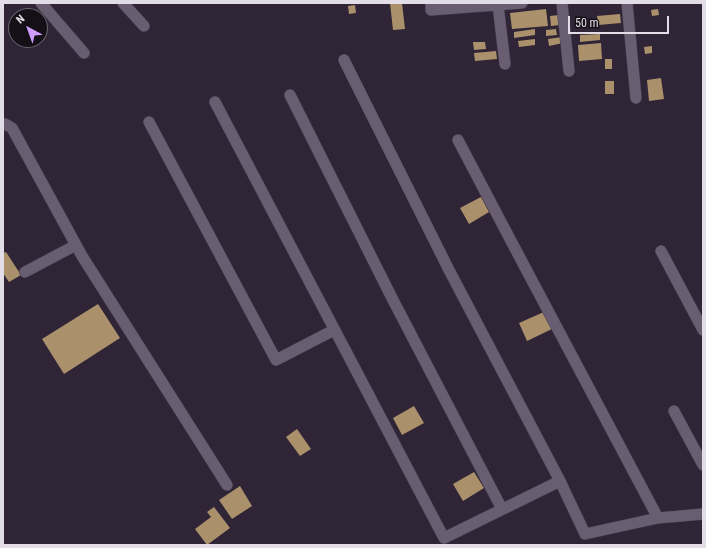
<!DOCTYPE html>
<html>
<head>
<meta charset="utf-8">
<style>
  body { margin:0 }
  #map { position:relative; width:706px; height:548px; overflow:hidden; background:#2f2536; font-family:"Roboto Condensed",sans-serif }
  canvas { display:block }
  .frame { position:absolute; inset:0; border:4px solid #e3dde8; pointer-events:none }
  .north { position:absolute; left:8px; top:8px; width:40px; height:40px; box-sizing:border-box; background:#151018; border:1px solid #67626b; border-radius:50%; rotate:319deg; font-size:11px; font-weight:700; line-height:16px; text-align:center; color:#e3dde8 }
  .north::after { content:''; display:block; margin:auto; width:14px; height:18px; background:#d09dff; clip-path:polygon(50% 0,100% 100%,50% 72%,0 100%) }
  .scale { position:absolute; left:568px; top:16px; width:101px; height:18px; box-sizing:border-box; border:2px solid #e3dde8; border-top:0; padding-left:5px; font-size:12px; line-height:14px; white-space:nowrap; color:#e3dde8; -webkit-text-stroke:3px #151018; paint-order:stroke }
</style>
</head>
<body>
<div id="map">
<canvas width="706" height="548"></canvas>
<div class="frame"></div>
<div class="north">N</div>
<div class="scale">50 m</div>
</div>
<script>
const ctx = document.querySelector('canvas').getContext('2d');
ctx.lineJoin = 'round';
function fill(path, color) { ctx.fillStyle = color; ctx.fill(path, 'evenodd'); }
function stroke(path, color, width, dash) { ctx.strokeStyle = color; ctx.lineWidth = width; ctx.lineCap = dash ? 'butt' : 'round'; ctx.setLineDash(dash || []); ctx.stroke(path); }
const building = new Path2D(`
  M390 3H402L405 29 393 30Z
  M355 5 356 13 349 14 348 6Z
  M546 9 548 26 512 29 510 13Z
  M658 9 659 15 652 16 651 10Z
  M620 14 621 23 598 25 597 16Z
  M559 15 560 25 551 26 550 16Z
  M535 29V35L514 38V32Z
  M556 29 557 35 546 36V30Z
  M600 34V40L580 42V35Z
  M562 37 563 43 549 46 548 39Z
  M535 39V45L519 47 518 41Z
  M473 42H485L486 49 474 50Z
  M601 43 602 59 579 61 578 45Z
  M652 46V53L645 54 644 47Z
  M496 51 497 59 475 61 474 53Z
  M605 59H612V69H605Z
  M661 78 664 99 649 101 647 80Z
  M605 81H614V94H605Z
  M481 197 489 212 469 224 460 208Z
  M6 252 21 275 9 282 3 273V253Z
  M98 304 120 338 64 374 42 339Z
  M546 311 554 328 527 341 519 323Z
  M414 406 424 423 402 435 393 418Z
  M297 429 311 449 300 456 286 437Z
  M474 472 484 488 463 501 453 484Z
  M240 486 252 506 232 519 219 500Z
  M214 507 230 528 207 545 195 529 211 517 207 512Z`);
const minor = new Path2D(`
  M41 3 84 53
  M123 3 144 26
  M431 3V10L522 3
  M562 3 569 71
  M627 3 636 98
  M498 5 505 64
  M290 95 393 300 502 509
  M215 102 444 538 560 481 449 270 344 60
  M149 122 276 360 334 330
  M3 125 5 124 12 128 82 256 227 485
  M458 140 510 239 658 518
  M661 251 703 330
  M25 272 76 245
  M674 411 703 465
  M560 481 585 534 658 518 703 514`);
fill(building, '#ab916b');
stroke(minor, '#48404e', 12);
stroke(minor, '#695d71', 11);
</script>
</body>
</html>
